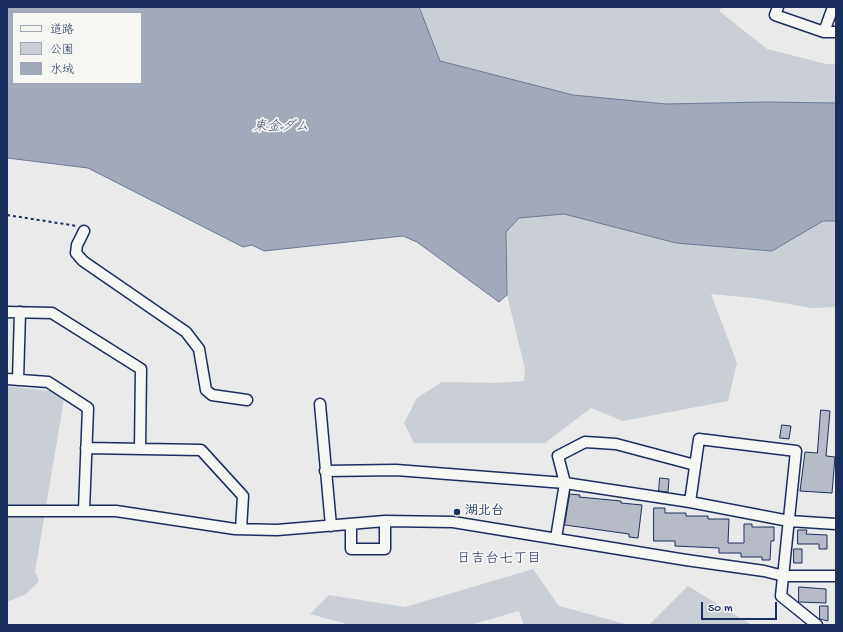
<!DOCTYPE html>
<html>
<head>
<meta charset="utf-8">
<style>
  body { margin:0 }
  #map { position:relative; width:843px; height:632px; overflow:hidden; background:#e9eae9; font-family:"Gochi Hand","Klee One",sans-serif }
  canvas { display:block }
  .frame { position:absolute; inset:0; border:8px solid #1b2f5e; pointer-events:none }
  .legend { position:absolute; left:12px; top:12px; width:130px; height:72px; box-sizing:border-box; background:#f6f6f2; border:1px solid #9ea6b7; margin:0; padding:5px 7px; list-style:none; font-size:12px; color:#1b2f5e }
  .legend li { display:flex; align-items:center; gap:8px; height:20px }
  .legend b { width:20px; border:1px solid #9ea6b7 }
  .scale { position:absolute; left:701px; top:602px; width:76px; height:18px; box-sizing:border-box; border:2px solid #1b2f5e; border-top:0; padding-left:5px; font-size:12px; line-height:14px; white-space:nowrap; color:#1b2f5e; -webkit-text-stroke:3px #f6f6f2; paint-order:stroke }
</style>
</head>
<body>
<div id="map">
<canvas width="843" height="632"></canvas>
<div class="frame"></div>
<ul class="legend">
<li><b style="height:5px;background:#f6f6f2"></b>道路</li>
<li><b style="height:11px;background:#caced5"></b>公園</li>
<li><b style="height:11px;background:#a2aaba"></b>水域</li>
</ul>
<div class="scale">50 m</div>
</div>
<script>
const ctx = document.querySelector('canvas').getContext('2d');
ctx.lineJoin = 'round';
function fill(path, color) { ctx.fillStyle = color; ctx.fill(path, 'evenodd'); }
function stroke(path, color, width, dash) { ctx.strokeStyle = color; ctx.lineWidth = width; ctx.lineCap = dash ? 'butt' : 'round'; ctx.setLineDash(dash || []); ctx.stroke(path); }
function write(font, color, halo, rows, align = 'center') {
  ctx.font = font + ' "Gochi Hand","Klee One",sans-serif'; ctx.lineWidth = 3.5; ctx.setLineDash([]); ctx.textBaseline = 'middle'; ctx.strokeStyle = halo; ctx.fillStyle = color; for (const [text, x, y, turn = 0] of rows) {
    ctx.save(); ctx.translate(x, y); ctx.rotate((+turn || 0) * Math.PI / 180); ctx.textAlign = isNaN(turn) ? turn : align; if (halo) ctx.strokeText(text, 0, 0); ctx.fillText(text, 0, 0); ctx.restore();
  }
}
const green = new Path2D(`
  M419 7H722L719 11 767 49 826 64H836V103L765 102 666 104 573 95 440 61Z
  M564 214 676 243 772 251 823 221H836V307L812 308 754 298 711 294 737 363 728 401 623 421 591 408 545 443H414L404 423 417 398 442 382 497 383 524 381 525 369 507 295 506 231 519 218Z
  M7 386 65 393 35 572 39 581 26 594 7 602Z
  M533 569 559 606 629 625H524L519 611 470 625H350L310 614 329 595 405 607Z
  M688 586 752 625H649Z`);
const water = new Path2D(`
  M7 7H419L440 61 573 95 666 104 765 102 836 103V221H823L772 251 676 243 564 214 519 218 506 232 507 295 499 302 417 242 403 236 264 251 252 245 243 247 88 168 7 158ZM13 13H141V83H13Z`);
const building = new Path2D(`
  M821 410 830 411 826 456 835 457 832 493 800 491 805 452 817 453Z
  M782 425 791 426 789 439 780 438Z
  M660 478 669 479 668 492 659 491Z
  M570 494 580 495 579 497 621 501V503L642 505 638 538 629 537V534L565 525Z
  M654 508H665V513H686V516H708V519H729L728 543H744V524H752V527H774V541H771L770 560H762V557H741V553H719V548L675 546V541H654Z
  M798 530H807L806 534 827 535V549H819V544H798Z
  M794 549H802V563H794Z
  M799 587 826 589V603L799 602Z
  M820 606H828V621L820 619Z`);
const path = new Path2D(`
  M7 215 77 226`);
const minor = new Path2D(`
  M778 7 775 15 824 32H836
  M824 32 833 7
  M84 231 77 245 76 253 83 261 186 332 199 349 206 390 212 395 247 400
  M7 312 52 313 141 369 140 449
  M7 379 48 382 88 408 84 510
  M18 380 20 312
  M320 404 331 526
  M86 448 201 450 243 496 241 529
  M325 471 396 470 565 483 690 502 789 521 836 524
  M690 502 699 439 796 451 781 596 817 625
  M7 511H116L235 529 277 530 385 521 453 522 686 560 764 571 784 576H836
  M351 524V549H385V521
  M556 538 565 483 558 456 585 442 616 444 695 465`);
const markers = [
  [457,512,4,"#1b2f5e"]
];
const poiNames = [
  ["湖北台",465,512]
];
const waterNames = [
  ["東金ダム",281,128]
];
const neighbourhoodNames = [
  ["日吉台七丁目",499,560]
];
fill(green, '#caced5');
fill(water, '#a2aaba');
stroke(water, '#6c7995', 1);
fill(building, '#b6bbc6');
stroke(building, '#1b2f5e', 1);
stroke(minor, '#1b2f5e', 13);
stroke(path, '#1b2f5e', 2, [3, 3]);
stroke(minor, '#f6f6f2', 10);
for (const [x, y, r, color] of markers) { const dot = new Path2D(); dot.arc(x, y, r, 0, 2 * Math.PI); ctx.fillStyle = color; ctx.fill(dot); stroke(dot, '#f6f6f2', 1.5); }
write('bold 13px', '#1b2f5e', '#f6f6f2', poiNames, 'left');
write('italic 14px', '#44547a', '#f6f6f2', waterNames);
write('14px', '#1b2f5e', '#f6f6f2', neighbourhoodNames);
</script>
</body>
</html>
